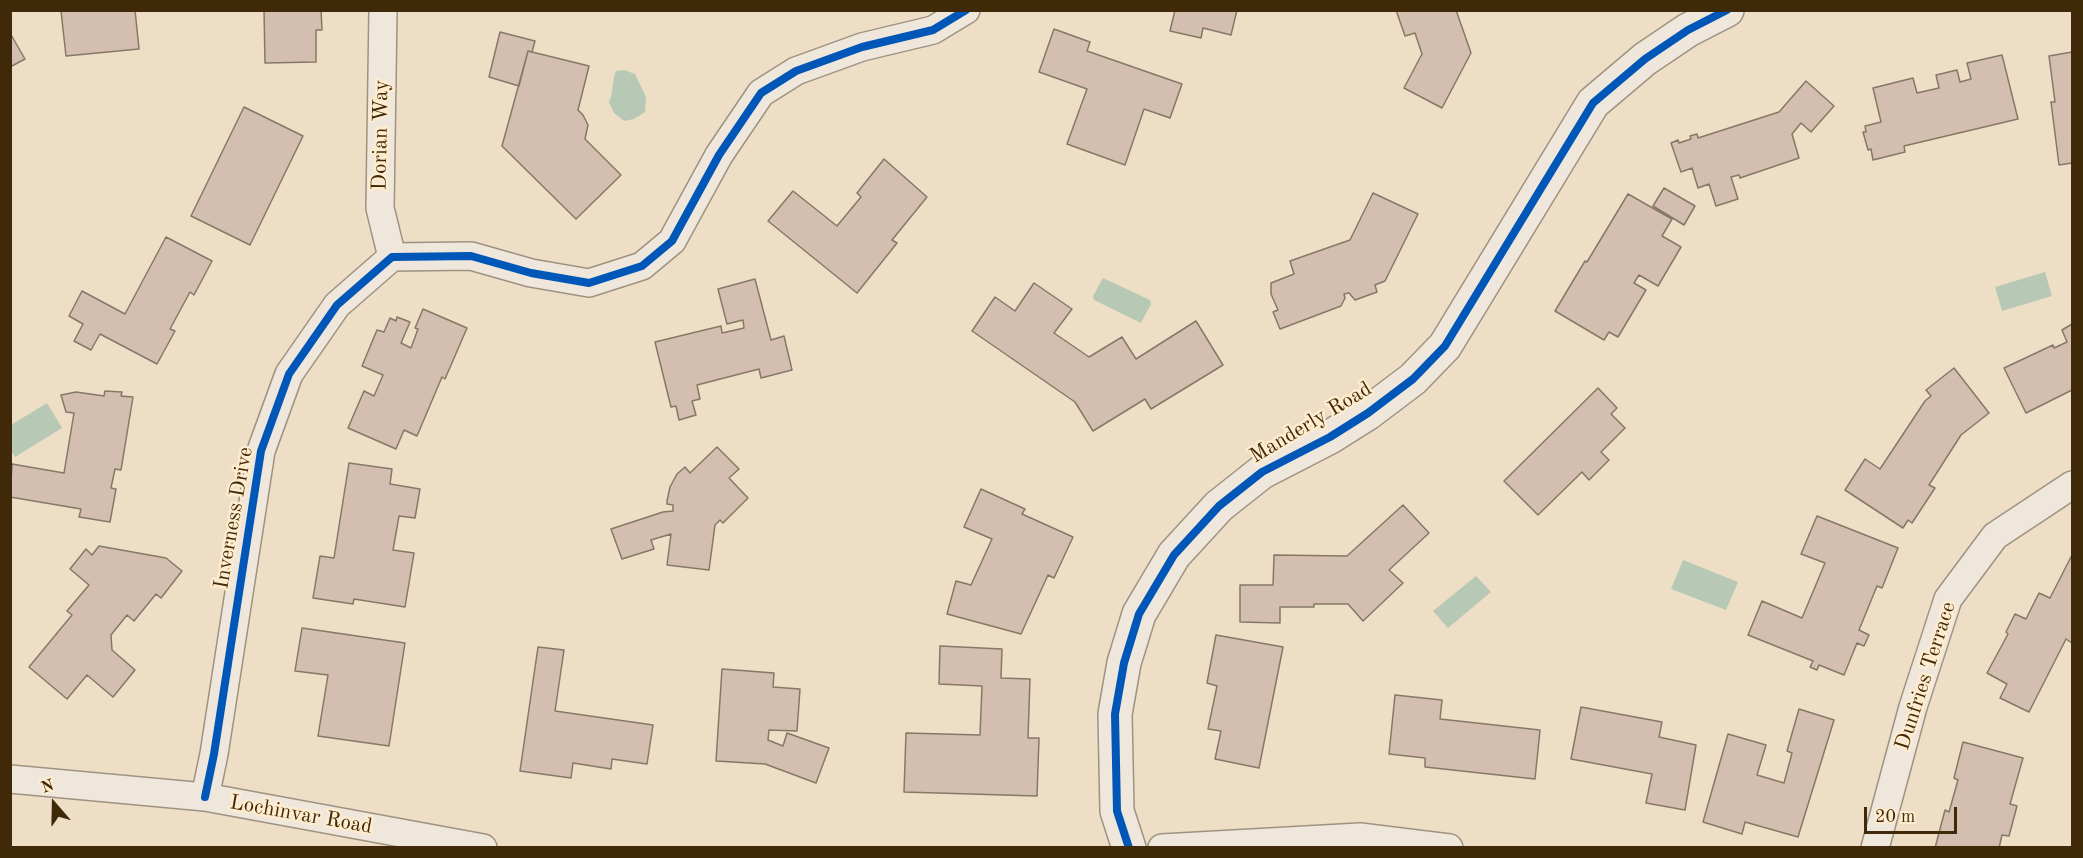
<!DOCTYPE html>
<html>
<head>
<meta charset="utf-8">
<style>
  body { margin:0 }
  #map { position:relative; width:2083px; height:858px; overflow:hidden; background:#eedec6; font-family:"Old Standard TT",serif }
  canvas { display:block }
  .frame { position:absolute; inset:0; border:12px solid #402908; pointer-events:none }
  .north { position:absolute; left:24px; top:774px; width:60px; height:60px; -webkit-text-stroke:4px #ffeccf; paint-order:stroke; rotate:340deg; font-size:16px; font-weight:700; line-height:24px; text-align:center; color:#402908 }
  .north::after { content:''; display:block; margin:auto; width:21px; height:27px; background:#402908; clip-path:polygon(50% 0,100% 100%,50% 72%,0 100%) }
  .scale { position:absolute; left:1864px; top:807px; width:93px; height:27px; box-sizing:border-box; border:3px solid #402908; border-top:0; padding-left:8px; font-size:18px; line-height:21px; white-space:nowrap; color:#402908; -webkit-text-stroke:4px #ffeccf; paint-order:stroke }
</style>
</head>
<body>
<div id="map">
<canvas width="2083" height="858"></canvas>
<div class="frame"></div>
<div class="north">N</div>
<div class="scale">20 m</div>
</div>
<script>
const ctx = document.querySelector('canvas').getContext('2d');
ctx.lineJoin = 'round';
function fill(path, color) { ctx.fillStyle = color; ctx.fill(path, 'evenodd'); }
function stroke(path, color, width, dash) { ctx.strokeStyle = color; ctx.lineWidth = width; ctx.lineCap = dash ? 'butt' : 'round'; ctx.setLineDash(dash || []); ctx.stroke(path); }
function write(font, color, halo, rows, align = 'center') {
  ctx.font = font + ' "Old Standard TT",serif'; ctx.lineWidth = 5; ctx.setLineDash([]); ctx.textBaseline = 'middle'; ctx.strokeStyle = halo; ctx.fillStyle = color; for (const [text, x, y, turn = 0] of rows) {
    ctx.save(); ctx.translate(x, y); ctx.rotate((+turn || 0) * Math.PI / 180); ctx.textAlign = isNaN(turn) ? turn : align; if (halo) ctx.strokeText(text, 0, 0); ctx.fillText(text, 0, 0); ctx.restore();
  }
}
const water = new Path2D(`
  M624 70 635 74 646 97 645 112 634 119 624 121 614 113 609 102C614 91 612 80 616 71Z
  M2045 272 2052 296 2002 311 1995 287Z
  M1103 278 1150 300 1151 304 1141 323 1094 300 1093 296Z
  M47 403 62 428 15 457 11 450V425Z
  M1683 560 1738 582 1726 610 1671 589Z
  M1476 576 1491 592 1448 628 1433 611Z`);
const building = new Path2D(`
  M135 10 139 49 66 56 61 11Z
  M264 10H321L322 30H316V62L265 63Z
  M1175 10H1237L1231 35 1203 28 1201 38 1170 31Z
  M1396 10H1456L1471 53 1442 108 1404 88 1422 54 1415 33 1405 36Z
  M1054 29 1090 42 1087 51 1182 84 1170 118 1144 109 1125 165 1067 144 1087 89 1039 72Z
  M500 32 535 41 532 52 528 51 519 86 489 77Z
  M10 33 25 59 10 67Z
  M528 51 589 66 578 110 583 115 588 125 585 139 621 175 576 219 502 146Z
  M2072 52V163L2059 165 2051 102H2055L2049 56Z
  M2002 55 2018 119 1904 146 1905 152 1873 160 1871 149 1868 150 1863 132H1866L1865 126 1881 122 1873 88 1913 78 1917 93 1939 88 1936 75 1957 70 1960 82 1971 79 1967 63Z
  M1806 81 1834 106 1811 132 1801 123 1792 134 1799 158 1740 178 1739 175 1731 177 1738 199 1716 206 1709 184 1698 188 1692 168 1681 172 1671 143 1678 140 1679 143 1691 139 1690 136 1697 134 1698 138 1779 112Z
  M244 107 303 136 250 245 191 216Z
  M884 159 927 197 892 240 897 243 857 293 768 221 793 191 837 226 861 197 857 193Z
  M1664 188 1695 206 1684 225 1653 206Z
  M1373 193 1418 214 1385 281 1375 285 1377 292 1355 300 1349 293 1344 294 1345 298 1341 306 1280 329 1273 312 1278 310 1271 294V283L1294 274 1290 261 1350 240Z
  M1628 194 1672 219 1662 236 1681 247 1658 286 1639 275 1634 283 1646 290 1618 337 1609 332 1604 340 1555 311 1585 261 1587 262Z
  M166 237 212 261 194 295 190 292 170 329 175 331 157 364 100 334 91 350 74 341 83 324 69 316 82 291 125 314Z
  M755 279 771 340 784 336 792 370 761 378 759 369 697 385 700 399 692 401 696 415 679 420 676 406 671 407 655 342 721 326 722 333 744 328 743 320 727 324 718 289Z
  M1034 283 1072 309 1054 333 1089 357 1122 337 1136 359 1196 321 1223 365 1151 409 1145 399 1093 431 1075 402 972 331 995 297 1015 311Z
  M423 309 467 328 445 379 442 377 417 436 404 430 396 449 348 428 364 391 374 396 383 375 362 366 377 330 384 332 390 318 396 321 397 317 410 322 401 343 411 348 418 329 415 328Z
  M2072 324V390L2026 413 2004 368 2053 345 2054 348 2067 342 2062 330Z
  M1954 368 1989 413 1961 435 1929 485 1935 488 1912 523 1908 520 1903 528 1845 490 1865 459 1880 469 1925 401 1931 396 1926 390Z
  M1598 388 1617 408 1611 414 1625 428 1601 452 1609 460 1589 480 1582 472 1538 515 1504 481Z
  M105 391 122 392 121 396 133 397 121 470 115 469 111 488 116 489 110 522 79 517 81 509 10 497 12 464 64 473 74 413 66 412 61 395 76 392 104 396Z
  M717 447 739 469 729 478 748 498 723 523 720 520 715 525 709 570 667 565 671 534 651 540 654 549 622 559 611 529 663 512 673 511V505L667 504V501L670 487 677 474 685 467 690 473Z
  M349 463 392 469 390 484 420 489 415 518 399 516 393 550 414 553 405 607 354 599 353 604 313 598 320 556 334 558Z
  M981 489 1025 509 1022 514 1073 537 1054 578 1048 575 1021 634 947 614 956 581 971 585 992 539 964 527Z
  M1403 505 1429 533 1389 570 1403 583 1363 621 1348 604H1314V607H1280V623L1240 622V585H1273L1274 555 1347 556Z
  M1817 516 1898 548 1882 588 1877 586 1859 630 1869 635 1864 646 1857 643 1844 675 1819 665 1817 670 1810 667 1813 661 1748 635 1762 601 1802 618 1825 563 1801 554Z
  M99 546 166 558 182 571 161 598 156 594 134 621 127 615 111 635 112 650 135 670 113 697 87 675 67 699 29 667 72 615 67 611 89 585 70 569 86 549 92 555Z
  M2072 555V643L2066 639 2029 712 2000 698 2007 684 1987 673 2008 634 2006 632 2015 614 2026 619 2039 593 2050 598Z
  M302 628 405 643 389 746 318 736 328 675 295 671Z
  M1216 635 1283 647 1259 768 1215 759 1221 731 1208 729 1217 686 1207 683Z
  M940 646 1002 649 1001 678 1030 679 1028 738H1039L1037 796 904 792 906 733 980 735 982 686 939 684Z
  M538 647 564 650 555 711 653 725 647 764 612 759 611 769 573 763 571 778 520 771Z
  M722 669 774 673 773 687 800 689 797 731 769 730 768 740 783 746 787 733 829 748 816 783 765 764 716 761Z
  M1395 695 1442 700 1440 719 1540 730 1535 779 1425 767V758L1389 754Z
  M1581 707 1662 722 1659 737 1696 745 1685 810 1646 803 1652 774 1571 759Z
  M1799 709 1834 720 1798 837 1745 822 1742 834 1703 822 1728 734 1766 745 1757 775 1784 783 1792 753 1787 751Z
  M1963 742 2023 758 2010 804 2017 806 2009 836 2002 835 1999 848H1935L1945 810 1949 812 1958 780 1954 778Z`);
const minor = new Path2D(`
  M383 10 380 208 392 257
  M10 779 205 797 483 848
  M205 797 214 754 261 451 289 374 337 305 392 257 471 256 531 273 589 283 642 266 672 241 719 155 761 93 796 71 862 47 933 30 966 10
  M1162 848 1360 837 1449 848
  M1875 848 1913 707 1948 599 1995 536 2072 485`);
const tertiary = new Path2D(`
  M1129 848 1117 811 1115 714 1124 663 1139 614 1174 555 1219 506 1262 472 1330 437 1368 413 1413 379 1445 346 1593 103 1645 59 1688 30 1727 10`);
const cycleway = new Path2D(`
  M205 797 214 754 261 451 289 374 337 305 392 257 471 256 531 273 589 283 642 266 672 241 719 155 761 93 796 71 862 47 933 30 966 10
  M1129 848 1117 811 1115 714 1124 663 1139 614 1174 555 1219 506 1262 472 1330 437 1368 413 1413 379 1445 346 1593 103 1645 59 1688 30 1727 10`);
const streetNames = [
  ["Dorian Way",381,135,-89],
  ["Manderly Road",1311,423,-31],
  ["Inverness Drive",234,518,-80],
  ["Dunfries Terrace",1926,676,-72],
  ["Lochinvar Road",301,815,10]
];
fill(water, '#b7c8b5');
fill(building, '#d4beb0');
stroke(building, '#847967', 1.5);
stroke(minor, '#9e9280', 30);
stroke(tertiary, '#9e9280', 36);
stroke(minor, '#efe7db', 27);
stroke(tertiary, '#efe7db', 33);
stroke(cycleway, '#0057b8', 8);
write('21px', '#402908', '#ffeccf', streetNames);
</script>
</body>
</html>
